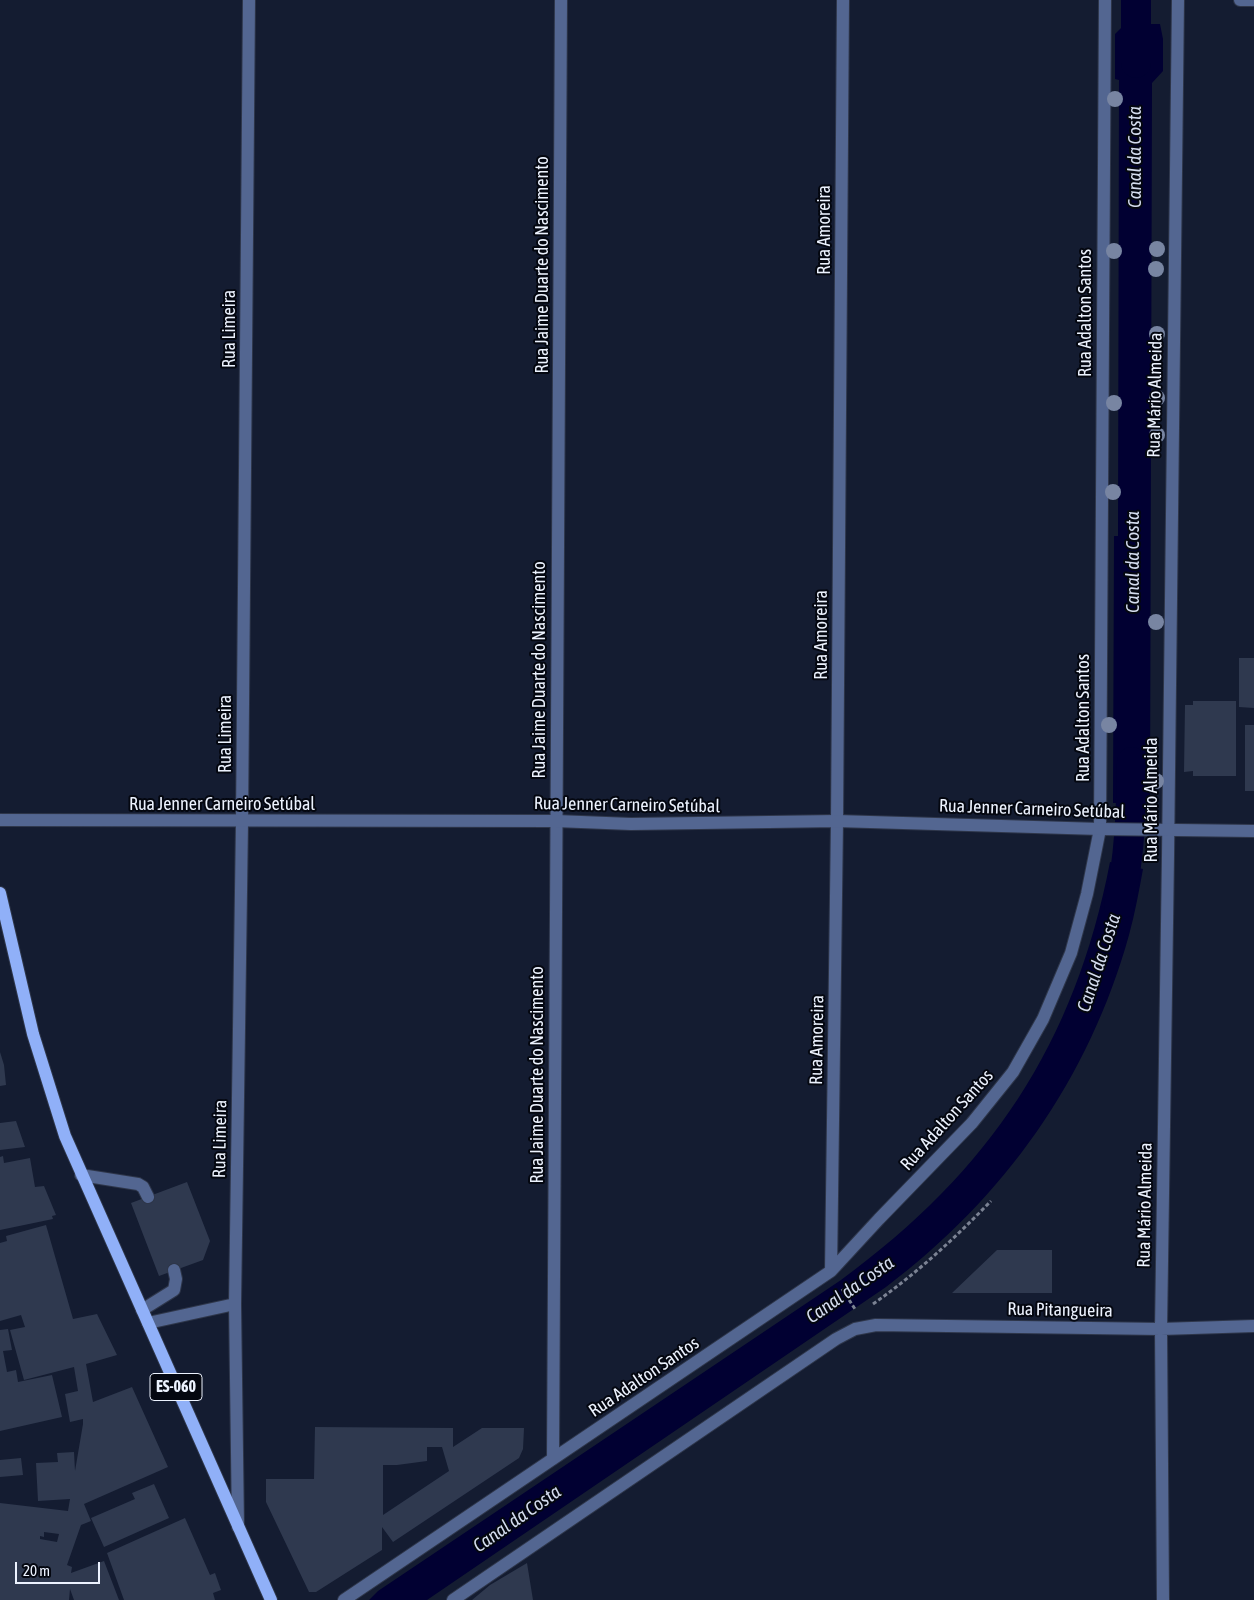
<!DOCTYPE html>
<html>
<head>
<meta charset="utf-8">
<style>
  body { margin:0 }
  #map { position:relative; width:1254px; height:1600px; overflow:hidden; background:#141c31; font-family:"Asap Condensed",sans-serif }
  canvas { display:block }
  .scale { position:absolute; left:15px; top:1562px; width:85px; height:22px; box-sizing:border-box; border:2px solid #ecf2fe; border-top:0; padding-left:6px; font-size:15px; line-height:18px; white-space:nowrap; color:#ecf2fe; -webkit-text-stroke:4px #040710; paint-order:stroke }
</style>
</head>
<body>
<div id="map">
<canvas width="1254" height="1600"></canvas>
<div class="scale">20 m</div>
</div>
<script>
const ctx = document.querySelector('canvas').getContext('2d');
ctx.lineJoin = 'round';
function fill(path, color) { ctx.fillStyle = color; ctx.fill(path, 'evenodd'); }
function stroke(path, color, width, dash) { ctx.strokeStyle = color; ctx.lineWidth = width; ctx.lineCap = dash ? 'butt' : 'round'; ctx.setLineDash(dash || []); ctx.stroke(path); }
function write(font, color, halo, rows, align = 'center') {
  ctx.font = font + ' "Asap Condensed",sans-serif'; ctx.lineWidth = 4; ctx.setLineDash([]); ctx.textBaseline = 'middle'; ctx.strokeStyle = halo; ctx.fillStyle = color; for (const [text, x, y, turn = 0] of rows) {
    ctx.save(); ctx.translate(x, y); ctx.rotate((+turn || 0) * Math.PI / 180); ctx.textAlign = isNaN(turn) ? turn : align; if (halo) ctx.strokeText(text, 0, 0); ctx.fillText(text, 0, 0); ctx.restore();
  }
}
const water = new Path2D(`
  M1125 24H1160L1163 39V71L1152 83 1150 803H1113L1114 536H1118L1119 80 1115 79V34Z
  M1110 862 1143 869C1139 891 1135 913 1129 935 1089 1079 1004 1198 886 1287L427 1600H369L378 1591 841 1280C990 1171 1075 1044 1110 862Z`);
const canal = new Path2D(`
  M1136 63V0
  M1119 905C1130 858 1131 810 1132 762`);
const building = new Path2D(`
  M1239 658H1254V708L1239 707Z
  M1193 701H1236V776H1193V771L1184 772 1185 705H1193Z
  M1245 725H1254V791H1245Z
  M0 1052 4 1065 6 1085 0 1086Z
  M16 1121 25 1147 0 1150V1123Z
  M3 1156 4 1163 30 1158 35 1187 44 1186 56 1215 52 1216 53 1219 0 1230V1157Z
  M187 1182 210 1241 203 1260 159 1276 131 1203Z
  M46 1225 73 1319 97 1314 117 1355 86 1364 93 1402 132 1387 168 1467 84 1504 91 1521 81 1525 67 1565 72 1567 71 1573 104 1561 119 1600H74L70 1589 69 1600H0V1503L68 1511 70 1499 38 1501 36 1463 58 1462 57 1453 74 1452 75 1471 83 1424V1419L70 1422 65 1394 78 1391 74 1367 24 1380 10 1330 25 1327 21 1315 0 1321V1243L7 1241 6 1236ZM44 1532 59 1534 57 1542 40 1539V1536L44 1537Z
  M997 1250H1052V1293H952Z
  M8 1329 12 1350 3 1351 7 1372 16 1370 18 1382 52 1375 62 1417 0 1431V1330Z
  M315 1427 453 1428V1447L482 1428H524L523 1449 519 1458 393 1542 382 1527V1550L316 1592H309L266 1502V1479H314ZM427 1447H442L449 1471 383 1515V1465H397L427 1461Z
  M21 1458 23 1475 0 1477V1460Z
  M154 1484 169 1518 104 1547 91 1518 135 1499 132 1493Z
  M185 1518 210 1575 215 1573 221 1590 213 1593 215 1600H124L107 1553Z
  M527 1563 533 1600H472L490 1585Z`);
const path = new Path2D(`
  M842 1289 855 1309
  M873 1304C916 1274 954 1239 991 1201`);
const service = new Path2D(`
  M81 1175 138 1184 143 1187 148 1197
  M142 1310 174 1290 176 1279 174 1270
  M148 1323 235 1304`);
const minor = new Path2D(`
  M831 1271 837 821 843 0
  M553 1459 561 0
  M238 1527 235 1304 242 822 249 0
  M344 1600 831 1271 879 1219 972 1123 1013 1072 1043 1019 1071 953 1087 894 1100 829 1105 0
  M453 1600 836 1339 855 1329 876 1325 1161 1329 1254 1326
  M1163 1600 1161 1329 1168 856 1178 0`);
const tertiary = new Path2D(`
  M1240 0H1254
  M0 820 556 821 631 824 837 821 1100 829 1254 831`);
const primary = new Path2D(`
  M0 893 33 1034 65 1136 271 1600`);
const trees = [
  [1115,99],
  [1157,249],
  [1114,251],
  [1156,269],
  [1157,334],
  [1157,398],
  [1114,403],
  [1157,435],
  [1113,492],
  [1156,622],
  [1109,725],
  [1156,781]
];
const shields = [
  [176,1387,52]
];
const shieldNames = [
  ["ES-060",176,1387]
];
const streetNames = [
  ["Rua Amoreira",824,230,-90],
  ["Rua Jaime Duarte do Nascimento",542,265,-90],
  ["Rua Adalton Santos",1085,313,-90],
  ["Rua Limeira",229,329,-90],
  ["Rua Mário Almeida",1155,395,-89],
  ["Rua Amoreira",821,635,-90],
  ["Rua Jaime Duarte do Nascimento",539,670,-90],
  ["Rua Adalton Santos",1083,718,-90],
  ["Rua Limeira",225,734,-90],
  ["Rua Mário Almeida",1151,800,-90],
  ["Rua Jenner Carneiro Setúbal",222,804],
  ["Rua Jenner Carneiro Setúbal",627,805,1],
  ["Rua Jenner Carneiro Setúbal",1032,809,2],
  ["Rua Amoreira",817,1040,-89],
  ["Rua Jaime Duarte do Nascimento",537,1075,-90],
  ["Rua Adalton Santos",947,1120,-48],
  ["Rua Limeira",220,1139,-89],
  ["Rua Mário Almeida",1145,1205,-89],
  ["Rua Pitangueira",1060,1310,1],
  ["Rua Adalton Santos",644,1377,-34]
];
const waterNames = [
  ["Canal da Costa",1135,157,-90],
  ["Canal da Costa",1133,562,-90],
  ["Canal da Costa",1099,963,-72],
  ["Canal da Costa",850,1290,-35],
  ["Canal da Costa",517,1519,-35]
];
fill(water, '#010032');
stroke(canal, '#010032', 30);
fill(building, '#2f394f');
stroke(service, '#2e364a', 14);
stroke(minor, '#2e364a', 14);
stroke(tertiary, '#2e364a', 14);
stroke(primary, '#2e364a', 14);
stroke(path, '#7b8293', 3, [4, 2.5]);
stroke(service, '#536691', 12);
stroke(minor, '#536691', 12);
stroke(tertiary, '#536691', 12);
stroke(primary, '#90b0f8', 12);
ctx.fillStyle = '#7885a2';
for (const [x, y] of trees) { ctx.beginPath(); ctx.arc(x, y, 8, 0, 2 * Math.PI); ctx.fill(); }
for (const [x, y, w] of shields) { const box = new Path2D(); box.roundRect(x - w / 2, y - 13.5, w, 27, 4); ctx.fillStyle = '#040710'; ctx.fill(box); stroke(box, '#ecf2fe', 1); }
write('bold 16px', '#ecf2fe', null, shieldNames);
write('18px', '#ecf2fe', '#040710', streetNames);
write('italic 19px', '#d4dcee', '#040710', waterNames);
</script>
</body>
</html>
